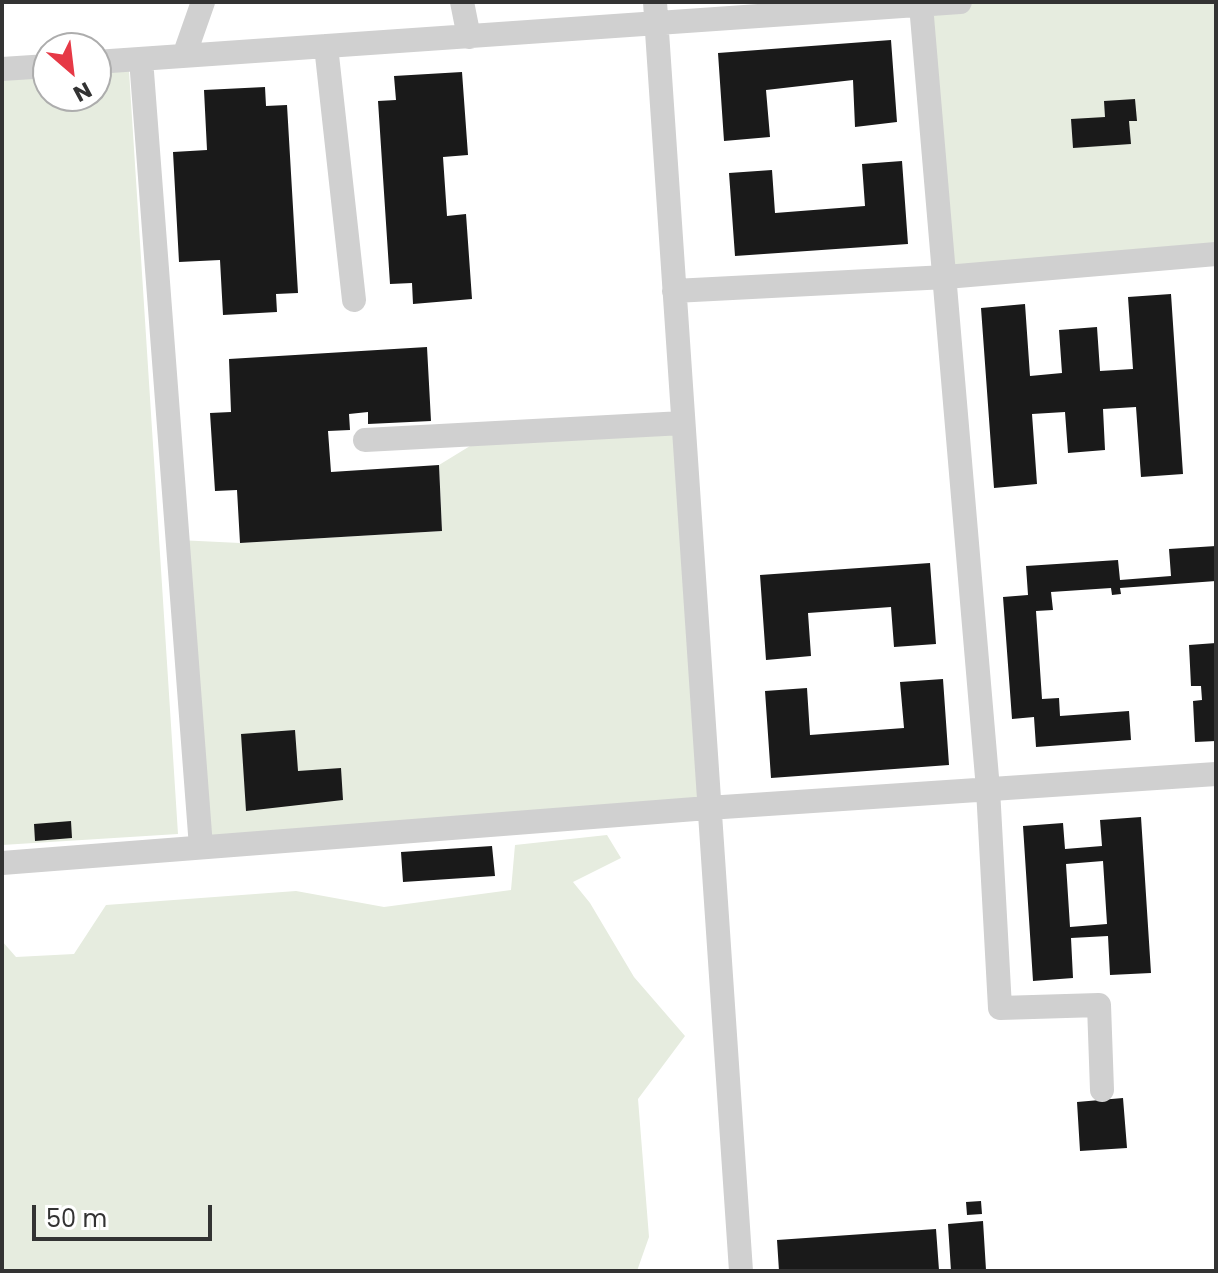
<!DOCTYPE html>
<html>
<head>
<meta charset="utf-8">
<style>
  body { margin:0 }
  #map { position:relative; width:1218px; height:1273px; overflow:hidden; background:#fff; font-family:Poppins,sans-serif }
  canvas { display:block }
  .frame { position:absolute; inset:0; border:4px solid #333; pointer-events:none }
  .north { position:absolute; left:32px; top:32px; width:80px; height:80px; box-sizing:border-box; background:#fff; border:2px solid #adadad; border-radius:50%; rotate:152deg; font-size:22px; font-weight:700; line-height:32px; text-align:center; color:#333 }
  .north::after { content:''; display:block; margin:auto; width:28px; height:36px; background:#e63946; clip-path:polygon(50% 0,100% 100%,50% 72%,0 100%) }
  .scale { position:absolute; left:32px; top:1205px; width:180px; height:36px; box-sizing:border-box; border:4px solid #333; border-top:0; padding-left:10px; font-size:24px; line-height:28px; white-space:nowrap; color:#333; -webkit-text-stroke:6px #fff; paint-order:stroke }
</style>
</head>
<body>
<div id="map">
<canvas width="1218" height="1273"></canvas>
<div class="frame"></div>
<div class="north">N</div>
<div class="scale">50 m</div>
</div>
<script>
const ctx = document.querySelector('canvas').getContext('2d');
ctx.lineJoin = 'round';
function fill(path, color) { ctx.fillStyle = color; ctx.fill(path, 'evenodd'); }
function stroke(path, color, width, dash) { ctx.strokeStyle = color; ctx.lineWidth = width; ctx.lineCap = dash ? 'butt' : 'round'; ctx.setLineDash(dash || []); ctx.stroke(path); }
const green = new Path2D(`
  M960 2H1216V254L946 277 921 5Z
  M129 71 178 834 2 845V79L48 76V96H96V73Z
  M672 423 708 808 201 847 178 540 240 543 442 531 439 465 470 446Z
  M607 835 621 858 573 882 590 903 634 977 685 1036 638 1099 649 1237 637 1271H2V941L16 957 74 954 106 905 296 891 384 907 511 890 515 845Z`);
const building = new Path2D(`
  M891 40 897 122 855 127 853 80 766 90 770 137 724 141 718 53Z
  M462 72 468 155 443 157 447 216 466 214 472 299 413 304 412 283 390 284 378 101 396 100 394 76Z
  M265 87 266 106 287 105 298 293 276 294 277 312 223 315 220 260 179 262 173 152 207 150 204 90Z
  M1135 99 1137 121H1129L1131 144 1073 148 1071 119 1105 117 1104 101Z
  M902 161 908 244 735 256 729 173 772 170 775 213 865 206 862 164Z
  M1171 294 1183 474 1141 477 1136 407 1103 409 1105 450 1068 453 1065 412 1032 414 1037 484 994 488 981 308 1025 304 1030 376 1062 373 1059 330 1097 327 1100 371 1133 369 1128 297Z
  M427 347 431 421 368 424V412L349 414 350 430 328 431 331 472 439 465 442 531 240 543 237 490 215 491 210 413 231 412 229 359Z
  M1216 546V581L1120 588 1121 594 1112 595 1111 588 1051 592 1053 610 1036 611 1042 699 1059 698 1060 716 1129 711 1131 740 1036 747 1034 717 1012 719 1003 597 1028 595 1026 566 1118 560 1120 580 1171 576 1169 549Z
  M930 563 936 644 894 647 891 607 808 613 811 656 766 660 760 575Z
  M1216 643V741L1195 742 1193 701 1202 700 1201 686H1191L1189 645Z
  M943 679 949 765 771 778 765 691 807 688 810 735 904 728 900 682Z
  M295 730 298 771 341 768 343 800 246 811 241 734Z
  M1141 817 1151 973 1110 975 1108 936 1071 938 1073 978 1033 981 1023 826 1063 823 1065 849 1102 846 1100 820ZM1103 861 1107 924 1070 927 1066 864Z
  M71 821 72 838 35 841 34 824Z
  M492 846 495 876 403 882 401 852Z
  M1123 1098 1127 1148 1080 1151 1077 1102Z
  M981 1201 982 1214 967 1215 966 1202Z
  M983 1221 986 1270 951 1271 948 1224Z
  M936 1229 939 1270 779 1271 777 1240Z`);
const minor = new Path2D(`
  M462 2 469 37
  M655 2 741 1271
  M921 5 988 789 1000 1008 1099 1005 1102 1090
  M326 46 354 300
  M184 56 203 2
  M141 59 201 847
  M96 62 960 2
  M2 69 48 66
  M674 291 946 277 1216 254
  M365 440 683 423
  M2 863 708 808 1216 774`);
fill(green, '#e6ecdf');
fill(building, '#1a1a1a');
stroke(minor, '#d0d0d0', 24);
</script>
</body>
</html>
